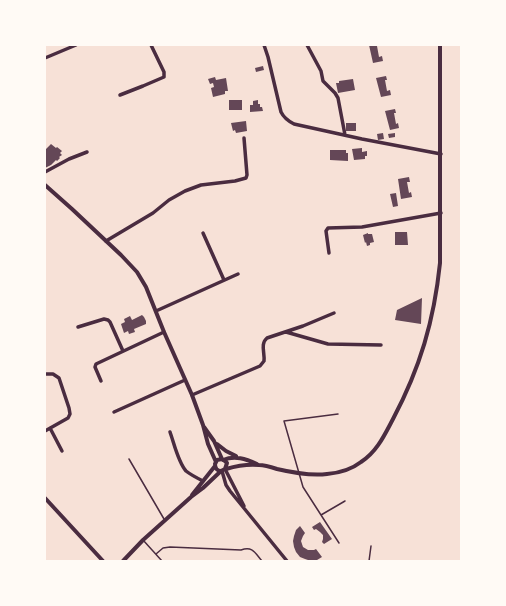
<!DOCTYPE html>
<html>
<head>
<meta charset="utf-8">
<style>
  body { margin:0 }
  #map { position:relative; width:506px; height:606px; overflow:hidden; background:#f7e1d7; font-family:"Noto Sans",sans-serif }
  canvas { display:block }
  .frame { position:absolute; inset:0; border:46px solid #fffaf5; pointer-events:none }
</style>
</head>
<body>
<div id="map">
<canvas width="506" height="606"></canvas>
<div class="frame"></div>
</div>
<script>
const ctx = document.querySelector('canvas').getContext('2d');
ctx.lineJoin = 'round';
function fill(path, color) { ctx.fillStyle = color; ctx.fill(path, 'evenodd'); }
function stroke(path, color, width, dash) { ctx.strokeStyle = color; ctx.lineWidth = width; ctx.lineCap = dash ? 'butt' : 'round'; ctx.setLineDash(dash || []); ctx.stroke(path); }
const building = new Path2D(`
  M369 45H380L377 46 379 57 382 56 383 61 373 63Z
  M263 66 264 70 256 72 255 68Z
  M386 76 387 80H385L387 91 390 90 391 95 381 97 376 78Z
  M215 77 216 80 226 78 228 91H225V94L213 97 211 88 214 87 213 83 210 84 208 79Z
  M353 79 355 90 338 93 336 83H339V81Z
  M229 100H242V110H229Z
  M258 100V104H260V107H262L263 111 250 112V105H253V101Z
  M395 109 396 113H394L396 124 398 123 399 128 390 130 385 111Z
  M246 121 247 131 236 133 235 130 233 131 231 123Z
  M346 123H356V131H346Z
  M383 133 384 139 378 140 377 134Z
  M395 133V137L389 138 388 134Z
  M51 144 56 148 57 147 62 151 60 153 62 155 59 157 60 158 57 161 56 160 51 165 45 168V150Z
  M362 148V152L367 151V156H365V159L354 160 352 149Z
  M330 150H346V153H348V161L330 160Z
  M409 177 410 182H407L409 193 411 192 412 197 401 199 398 179Z
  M396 193 398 206 393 207 390 194Z
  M395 232H407L408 245H395Z
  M368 233V234H372L374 242 370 243V245L367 246 366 242 365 243 363 235Z
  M422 298 421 324 395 320 397 310Z
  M142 315 144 317 146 321V324L134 329 135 332 129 334 128 331 124 333 121 324 125 322 124 319 130 316 132 320Z
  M320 522 332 539 324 544 322 542 323 539V535L320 532 316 529 314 530 312 527Z
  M300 526 305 533 303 536 301 541 303 547 308 550H314L316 549 322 557 317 560 311 561 305 559 300 557 296 552 294 547 293 541 294 536 296 530Z`);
const service = new Path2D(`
  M338 414 284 421 303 487 339 543
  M129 459 164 519
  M321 515 345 501
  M143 540 162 561
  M156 554 163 548 170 547 241 550C253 546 255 553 262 561
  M369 561 371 546`);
const minor = new Path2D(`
  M264 45 268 57 281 112C284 118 288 121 294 124L362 139 441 154
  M307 45 321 71 323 81 335 93 338 98 345 135
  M45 58 76 45
  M120 95 143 86 164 77V72L151 45
  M45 172 69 159 87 152
  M203 233 224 280
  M106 241 153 213 169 200 185 191 201 185 235 181 246 178 247 175 244 138
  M329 253 326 231 328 228 362 227 441 213
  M156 311 238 274
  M78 327 104 319 108 320 110 322 123 351
  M286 332 328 344 381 345
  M45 374H53L59 378 69 408 70 414 68 418 45 431
  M101 381 95 367 96 364 164 332
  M192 395 260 366 264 361C265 353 260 344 267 338L303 326 334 313
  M114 412 185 380
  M50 428 62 451
  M170 432C174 443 178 462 186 471 191 475 197 478 203 481
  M225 469 244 506
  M222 471 226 485 230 491 287 561`);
const tertiary = new Path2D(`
  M45 185 72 209 121 255 137 272 146 287 164 332 192 395 203 425 208 444 216 462
  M204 427 214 441 222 459
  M217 444 226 451 236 456
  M223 460C235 455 246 459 257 464
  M226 469C236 466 248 464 259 465 265 465 271 467 277 469 294 473 310 476 327 474 339 473 352 469 361 462 377 452 385 434 393 419 420 368 434 321 440 263V45
  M192 495 215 466
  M45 498 103 561
  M123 561 143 540 191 497 203 488 221 471 225 469 227 463 225 461 222 459 217 460 215 464C215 468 217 471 221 471`);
fill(building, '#644757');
stroke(service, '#4a2c40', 1.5);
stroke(minor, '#4a2c40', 3.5);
stroke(tertiary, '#4a2c40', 4);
</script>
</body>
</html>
